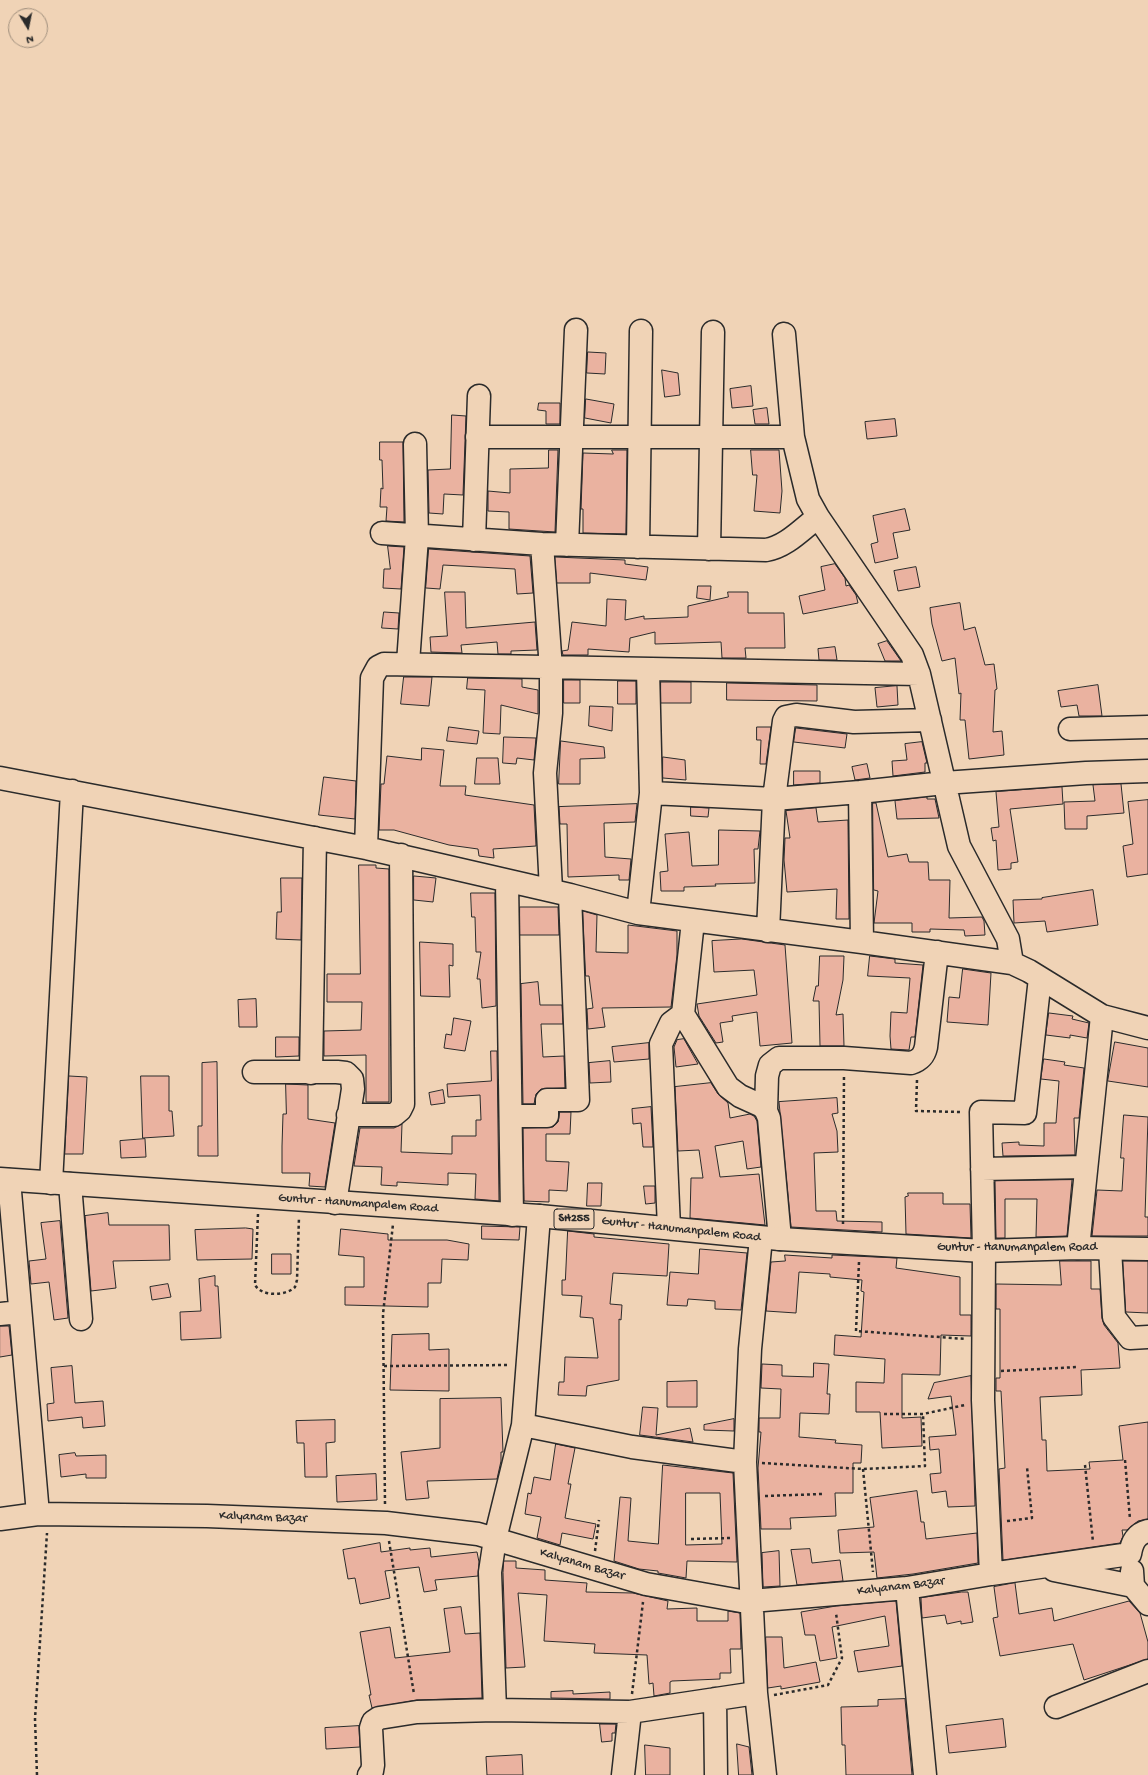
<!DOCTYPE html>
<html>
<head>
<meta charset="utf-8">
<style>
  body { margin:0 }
  #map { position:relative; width:1148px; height:1775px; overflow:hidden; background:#f0d3b6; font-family:"Gochi Hand",sans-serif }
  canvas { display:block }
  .north { position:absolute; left:8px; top:8px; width:40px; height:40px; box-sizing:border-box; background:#f0d3b6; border:1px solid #a1907e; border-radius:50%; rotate:170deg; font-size:11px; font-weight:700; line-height:16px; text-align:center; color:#2b2b2b }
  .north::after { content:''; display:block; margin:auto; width:14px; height:18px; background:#2b2b2b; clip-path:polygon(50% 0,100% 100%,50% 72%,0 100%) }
</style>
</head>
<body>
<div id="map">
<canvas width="1148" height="1775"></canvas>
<div class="north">N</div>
</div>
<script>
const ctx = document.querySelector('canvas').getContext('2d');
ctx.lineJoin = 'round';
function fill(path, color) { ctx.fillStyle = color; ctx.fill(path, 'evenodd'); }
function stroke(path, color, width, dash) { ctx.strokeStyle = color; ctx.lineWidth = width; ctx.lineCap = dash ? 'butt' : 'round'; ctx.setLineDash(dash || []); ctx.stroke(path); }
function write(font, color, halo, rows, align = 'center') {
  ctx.font = font + ' "Gochi Hand",sans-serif'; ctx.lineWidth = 4; ctx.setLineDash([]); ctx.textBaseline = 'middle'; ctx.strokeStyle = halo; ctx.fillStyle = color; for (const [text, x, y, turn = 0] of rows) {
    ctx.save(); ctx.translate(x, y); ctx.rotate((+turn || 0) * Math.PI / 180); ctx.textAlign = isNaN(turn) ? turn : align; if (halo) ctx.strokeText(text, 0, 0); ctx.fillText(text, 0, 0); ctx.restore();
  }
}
const building = new Path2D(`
  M588 352 606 353 605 374 587 373Z
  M662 370 678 373 680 395 665 397Z
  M751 386 753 406 732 408 730 389Z
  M586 399 614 404 611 423 585 418Z
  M539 403H560V424H546V411L538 410Z
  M767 408 769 424H755L753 410Z
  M452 415 466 416 463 495 444 494 443 514 429 513 428 470 450 469Z
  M895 419 897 436 867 439 865 422Z
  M380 442H403L404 522 386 521 387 507H380L381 488 383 489 382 460H380Z
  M549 450H558L555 532 509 529V512L488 511V491L510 493V469L548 468Z
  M612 450H627L626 534 583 533V509H581L583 453 613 454Z
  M751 450H779L782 491 780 513 754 511 757 475H753Z
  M905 509 910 530 893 533 898 558 875 563 871 544 878 542 873 516Z
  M388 546 404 547 401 589 383 588 384 569H390Z
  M429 549 530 556 533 593 517 594 515 569 443 565 440 589 426 588Z
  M555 557 625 560V564L648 567 646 580 590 573V583H557Z
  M835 564 845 578 846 586 849 585 856 595 858 603 803 614 799 596 825 590 821 567Z
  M916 567 920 587 898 591 894 571Z
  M698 586H711L710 600 697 598Z
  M445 592H465L466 628 535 622 537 650 511 651V654H498L497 642 461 645 462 653 431 652 430 637 447 636Z
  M728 592H748V613H784L785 648H745L746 658H722L721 642 655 644V632L630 638 629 652 588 649V655H563L562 651 568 650 572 622 606 626 607 599 626 600 625 620 644 616V619L688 617V606L728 597Z
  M960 603 964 630 975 627 985 665 994 664 997 689 995 690 993 732 1002 731 1004 755 969 759 965 720H960L961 693 959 694 955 658 942 661 932 624 930 608Z
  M384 612 399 613 398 629 382 628Z
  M887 641 901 661H885L878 644Z
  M835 647 837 660H819L818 649Z
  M404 677H432L429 706 401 704Z
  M468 678 522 679V687L538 690V714L501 705 500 734 483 733 485 690 467 689Z
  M564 680H580V703H564Z
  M618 681H636V704H618Z
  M661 682H691V703H661Z
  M727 683 817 685V701L727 700Z
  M1098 685 1102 716H1079L1077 705 1061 707 1058 691Z
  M897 686 898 705 877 707 875 688Z
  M590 706 613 707 612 731 589 726Z
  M449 727 479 731 477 744 447 741Z
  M757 727H771L766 764H760L761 740H757Z
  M796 728 847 734 845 748 794 742Z
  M504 737 536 738 534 760 517 758 516 764 503 763Z
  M561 741 604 747 605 758 580 759V784H559Z
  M922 742 927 763H925V772L893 776 892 761 907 760 905 744Z
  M422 748 444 750 440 786H466L465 795 534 805 536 846 493 849 494 858 479 856 478 849 449 845 394 830H379L381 784H384L387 756 421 760Z
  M663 757 685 760 686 780 663 778Z
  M477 758H498L500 784H475Z
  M867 764 870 778 855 780 852 767Z
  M794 771H820V783L794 785Z
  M324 777 356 781 355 819 319 815Z
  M1121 784 1124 813 1087 816V829H1065L1064 802 1095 801 1093 785Z
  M1062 787 1063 804 1010 809 1018 862 1011 863V869L998 870 996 840 993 841 991 828 999 827 996 792Z
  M927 797V799H935L939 818 897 819 895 801Z
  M1148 800V874L1127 877 1123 846 1133 844 1128 802Z
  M873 803H876L888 857 907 854 909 862H928L929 880H950L949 918 982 917 984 921 985 935 965 936 964 930 930 929V932H912V923H874L878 891 874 890Z
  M637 804 635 822 604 823 605 857 631 859 629 880H619V875L568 877 567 824H560L559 807Z
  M691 807 709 808 708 817 691 816Z
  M816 808 818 822 848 820 849 919H836L837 889 787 892 784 860 785 838H790L786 811Z
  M719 830 760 831 758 849H754L755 883 715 884 716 886 684 887V891H661L660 872 668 871 665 834 689 832 692 866 718 865Z
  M359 865H376V868L389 869V1102H366V1055L324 1056V1031L361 1030 362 1002H327V974H360Z
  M414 876 436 878 433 902 414 900Z
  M281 878H302L301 940 276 939 277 912H281Z
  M1093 890 1098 925 1047 932 1045 921 1014 923 1013 900 1042 899V898Z
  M471 893H495L496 1006 482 1008 480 979H477L481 952H476L475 917H472Z
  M520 907H558L559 935H520Z
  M583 911 597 915 596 952 628 953V925L677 931V955L671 1007 602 1008 605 1027 588 1029 587 1009 593 1008 589 976H586Z
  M742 939 785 945 792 1043 760 1046 757 1012 732 1016 733 1021 720 1023 723 1042 716 1043 699 1016 697 1004 757 995 754 970 714 972 712 941Z
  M420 942 453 944V966L449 965 450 997 421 996Z
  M820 956H844L843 980 836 1015 843 1014 844 1046H820L819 1001H813L816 986H818Z
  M870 956 895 959V963L923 965 915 1037H911L909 1050 891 1049 890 1036 891 1012 907 1013 910 978 868 976Z
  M963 969 991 973 988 1025 947 1022 949 997 959 998Z
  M538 982 540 1005H562L563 1024H541L543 1057 564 1056 565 1088 541 1089 536 1094 534 1104H523L521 984Z
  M256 999 257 1027H239L238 1000Z
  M1049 1013 1073 1016 1072 1019 1089 1023 1087 1038 1070 1035V1038L1046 1035Z
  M454 1018 471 1021 465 1051 444 1048 446 1034 451 1035Z
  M276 1037H299V1056L276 1057Z
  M684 1039 698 1064 676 1067 674 1047 677 1040Z
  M1115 1042 1148 1048V1087L1108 1081Z
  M649 1043V1059L614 1062 612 1047Z
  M491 1051H497L499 1201 475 1199 476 1174 448 1173V1185L397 1182V1186L381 1185 382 1167 354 1166 360 1128H394L402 1124 401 1152 452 1154V1136H476V1120H481L480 1095 448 1097 447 1084 491 1081Z
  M1044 1059 1065 1062 1064 1065 1084 1068 1079 1118H1074L1075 1155 1003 1156 1002 1143 1019 1142V1145L1044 1146V1123H1056L1059 1081 1041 1079Z
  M610 1061 611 1082 590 1083 589 1063Z
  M217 1062 218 1156H198V1126H202V1063Z
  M69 1076 87 1077 83 1154H65Z
  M141 1076H169V1111H172L174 1136 143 1138Z
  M711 1083 718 1094 728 1103 730 1118 750 1114 754 1116 757 1121 761 1167 747 1169 743 1141 715 1146 720 1177 759 1174 765 1225 690 1218 691 1178H703L699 1150 678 1151 675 1087Z
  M286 1084 308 1085V1119L335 1123 325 1187 309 1186 310 1173H282V1146L283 1114H286Z
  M443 1090 445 1103 431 1105 429 1093Z
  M837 1098 838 1113 832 1114 837 1131 838 1152 814 1153 816 1211H836L837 1221 882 1222V1232L791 1227 779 1102Z
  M651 1107 653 1147H643L641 1123 633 1124 632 1109Z
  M560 1112H571L570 1134H546V1161L569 1162 567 1191 549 1190V1202L524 1201 523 1128 553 1127 558 1122Z
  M1124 1115 1148 1117 1145 1217H1148V1236H1092L1097 1190 1122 1191 1124 1158H1121Z
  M145 1139 146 1157 121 1158 120 1141Z
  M1072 1180 1067 1236 1036 1237 1037 1199H1005V1238H996L995 1181Z
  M588 1183H602L601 1206H587Z
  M644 1186H655V1203L646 1204Z
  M908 1193H943V1204H970L971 1238 906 1234 905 1197 908 1196Z
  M108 1213 109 1225H169L170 1260 113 1261 116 1288 91 1291 85 1216Z
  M60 1221 68 1318 54 1320 49 1282 31 1284 29 1261 46 1259 41 1223Z
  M482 1226 520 1227 519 1240 482 1239Z
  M246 1228 253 1229 252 1259 197 1260 195 1230Z
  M341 1229 388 1234V1240H447L469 1244 468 1260 442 1259 441 1283H428V1307L345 1305V1287H364V1257L339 1255Z
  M568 1231 594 1234V1237L669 1244 667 1276 613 1273 610 1304 622 1305 621 1320 619 1319V1380L587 1386 586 1396 558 1395 559 1382H564L565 1357 598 1358 593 1318 580 1317 582 1296 562 1295V1280H565Z
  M700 1249 747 1253 741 1310 715 1309V1301L688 1299 687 1306 667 1305 670 1272 698 1274Z
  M272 1254H291V1274H272Z
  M785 1255 832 1258V1255L897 1258 896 1268 960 1277V1315H971V1336L941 1335 940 1375 902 1374V1418L921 1417 922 1446 882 1448 880 1412H856V1382L884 1383 885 1359 834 1355 835 1335 861 1337 864 1292 861 1291 862 1280 830 1277V1274L799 1272 796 1313 766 1311 771 1262 785 1261Z
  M1060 1261H1091V1289H1100L1102 1318 1104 1325 1118 1343 1120 1368 1081 1370 1082 1395 1040 1397 1042 1440H1046L1047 1471 1090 1469 1089 1462 1123 1460 1119 1426 1148 1422V1519L1138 1521 1127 1530H1122L1123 1536 1120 1543 1003 1560 999 1469 1005 1468 1001 1391H996V1378H1000V1309H996V1284L1061 1285Z
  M1123 1261H1148V1313L1126 1312Z
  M215 1276V1286H218L221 1338 181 1340 180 1312 201 1311 199 1279Z
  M168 1284 171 1297 152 1300 150 1287Z
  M0 1326H9L12 1355 0 1357Z
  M429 1334V1350L449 1349V1391L390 1390 392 1335Z
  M814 1363 829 1364 827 1394H830L829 1414 800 1413 799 1437 836 1440 835 1443 862 1445 861 1463H853V1493H835L836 1516 790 1518 791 1529H761L758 1468 761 1432H759V1418H780L781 1389 761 1388 762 1364 782 1365V1376L813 1377Z
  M72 1366 75 1403 103 1401 105 1426 83 1428 82 1417 48 1421 47 1404 54 1403 51 1368Z
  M971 1376 975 1506 948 1507 946 1491 932 1493 930 1474 941 1473 939 1449 930 1450 929 1437 956 1435 951 1396 928 1399 934 1383Z
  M697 1381V1407H667V1382Z
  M501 1398 503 1452H501V1461L497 1479 427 1481 429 1498 406 1500 401 1452 440 1448V1399Z
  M643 1407 658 1408 656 1435 690 1428 693 1442 640 1435Z
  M734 1419V1431L704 1430V1425Z
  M335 1420V1442L326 1443 327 1477H305L304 1443H297L296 1421Z
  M556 1444 575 1448 568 1484H571L565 1518 596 1524 593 1539 562 1533 560 1545 537 1538 541 1517 525 1514 528 1493 531 1494 534 1477 550 1480Z
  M75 1453 76 1456 106 1455V1478H86V1474L61 1477 59 1455Z
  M663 1465 733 1473 737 1562 687 1561 686 1578 658 1573V1571L639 1569 614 1561 620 1497 631 1498 628 1541 658 1544ZM686 1493H720L722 1544 686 1545Z
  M376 1474 377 1500 337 1502 336 1476Z
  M917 1491 921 1522H924L926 1539 977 1533 978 1563 913 1574 877 1578 874 1552 840 1553 838 1530 874 1527 870 1498Z
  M380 1543 381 1552 410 1548V1550L430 1548 431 1557 477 1552 479 1562 478 1576 435 1580 437 1590 424 1592 419 1567 385 1571 390 1598 360 1604 355 1578 348 1579 343 1550Z
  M810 1549 812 1563 840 1560 843 1581 797 1585 791 1550Z
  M779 1551 780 1586 763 1587 762 1553Z
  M504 1561H516V1568L545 1570V1580L587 1583 586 1592 633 1593 668 1601 667 1609 697 1608V1621H728V1611L740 1613 741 1649H730L731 1673H720V1679L672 1681 670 1682V1693L654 1696 653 1683 649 1684 647 1655 594 1653 595 1644 544 1641 547 1595 518 1593 525 1667 506 1668 503 1573Z
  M1015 1583 1019 1614 1052 1608 1054 1621 1129 1601 1140 1613 1148 1642V1659L1084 1680 1073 1644 1000 1656 993 1618 998 1617 994 1587Z
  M962 1592H968L973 1622 961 1624V1621L947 1624 945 1615 922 1618 921 1598Z
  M896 1601 902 1666 858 1672 854 1651 889 1646 885 1616 832 1627 837 1658 820 1661 815 1635H805L801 1612 836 1606Z
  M461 1607 465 1634 480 1633 482 1698 417 1700 372 1708 369 1695H371L360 1632 390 1627 395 1658 450 1652 444 1609Z
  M766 1637H782L784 1668 816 1662 820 1682 781 1689V1686L768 1688Z
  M573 1691V1694L610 1692V1699L551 1698V1692Z
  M905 1699 912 1775H846L845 1745H842L841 1707 878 1706V1700Z
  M1003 1719 1006 1747 949 1753 946 1726Z
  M600 1724H616L615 1733H612V1741L602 1742Z
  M359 1726 360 1747 326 1749 325 1728Z
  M737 1744 749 1747 752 1775H739Z
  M645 1745 670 1748V1775H646Z
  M522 1755 523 1775H487L486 1757Z`);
const path = new Path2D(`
  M917 1080 916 1111 962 1112
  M258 1214 255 1285C262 1297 286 1296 295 1287L297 1280 299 1217
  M843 1224 844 1075
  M859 1262 856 1331 966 1339
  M384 1366 510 1365
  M1001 1371 1078 1367
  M884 1414H923L965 1405
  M1125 1460 1130 1519
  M762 1463 863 1469 925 1466 923 1414
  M1085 1465 1093 1542
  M863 1469 873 1572
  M765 1496 822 1494
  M385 1504 383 1314 393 1224
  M1007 1521 1032 1518 1027 1467
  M691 1539 730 1538
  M389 1541 414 1694
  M595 1551 599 1520
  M632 1694 643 1602
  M774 1695 828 1685 842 1658 836 1613
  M37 1775 35 1719 47 1533`);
const minor = new Path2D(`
  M784 334 793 437 808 499 818 517 912 655 919 674 959 846 1008 939 1012 963
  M477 437H793
  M382 533 542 544 766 550C786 547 802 529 818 517
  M474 540 479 396
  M542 544 551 669V713L545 773 551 890
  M567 545 576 330
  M638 547 641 331
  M709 549 713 332
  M408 663 417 537 415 444
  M1070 729 1148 727
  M0 778 366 848 570 895 638 913 862 942 1012 963 1029 971 1102 1016 1148 1028
  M860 792 862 942
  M651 793 774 799 860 792 944 783 1086 773 1148 771
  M366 848 372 678 378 667 384 664 919 674
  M507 881 512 1215
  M638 913 651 793 648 670
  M768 931 774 799 784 721 786 717 796 715 854 722 930 720
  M683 1014 728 1087 740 1096 762 1106 766 1111 769 1118 780 1239
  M254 1072H337L346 1073 352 1079 353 1089 335 1203
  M311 1073 315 838
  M766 1111 767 1076 770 1065 779 1058H844L911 1063C920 1060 924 1056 926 1047L937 952
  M348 1115H394L400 1110 403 1104 401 855
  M511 1116H547V1100H578L570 895
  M982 1169 1086 1167
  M9 1180 38 1514
  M51 1183 72 791
  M70 1184 81 1319
  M669 1228 661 1044 671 1023 683 1014 693 921
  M761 1238 750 1349 745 1462 756 1693 765 1775
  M1078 1248 1102 1016
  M1110 1249 1114 1317 1130 1338 1148 1337
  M0 1314 20 1312
  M523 1425 632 1447 745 1462
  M0 1519 38 1514 207 1516 386 1523 478 1534 646 1584 741 1601H751L907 1588 991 1574 1130 1554C1132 1542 1136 1534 1148 1531
  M1054 1570 1133 1586
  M1132 1571 1133 1586 1148 1604
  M991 1574 983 1400 984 1251 981 1112 1025 1113 1040 978
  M907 1588 925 1775
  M715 1699 716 1775
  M1056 1707 1148 1671
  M495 1710 490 1572 495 1539 523 1425 539 1216
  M369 1775 372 1771 373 1765 371 1728 373 1722 379 1718 417 1712 495 1710 630 1712 756 1693
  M623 1775 630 1712`);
const major = new Path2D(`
  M0 1179 539 1216 780 1239 984 1251 1078 1248 1148 1249`);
const shields = [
  [574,1219,40]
];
const shieldNames = [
  ["SH255",574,1219]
];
const streetNames = [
  ["Guntur - Hanumanpalem Road",358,1204,4],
  ["Guntur - Hanumanpalem Road",681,1230,6],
  ["Guntur - Hanumanpalem Road",1017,1248],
  ["Kalyanam Bazar",263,1518,2],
  ["Kalyanam Bazar",582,1565,16],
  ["Kalyanam Bazar",901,1587,-7]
];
fill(building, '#eab2a0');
stroke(building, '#2b2b2b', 1);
stroke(minor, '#2b2b2b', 25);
stroke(major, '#2b2b2b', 25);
stroke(path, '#2b2b2b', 2.5, [3, 3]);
stroke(minor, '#f0d3b6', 22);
stroke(major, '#f0d3b6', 22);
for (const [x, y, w] of shields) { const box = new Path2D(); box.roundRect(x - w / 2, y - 10, w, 20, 3); ctx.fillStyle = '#f0d3b6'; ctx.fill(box); stroke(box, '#2b2b2b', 1); }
write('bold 12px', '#2b2b2b', null, shieldNames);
write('13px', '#2b2b2b', '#f0d3b6', streetNames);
</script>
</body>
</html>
